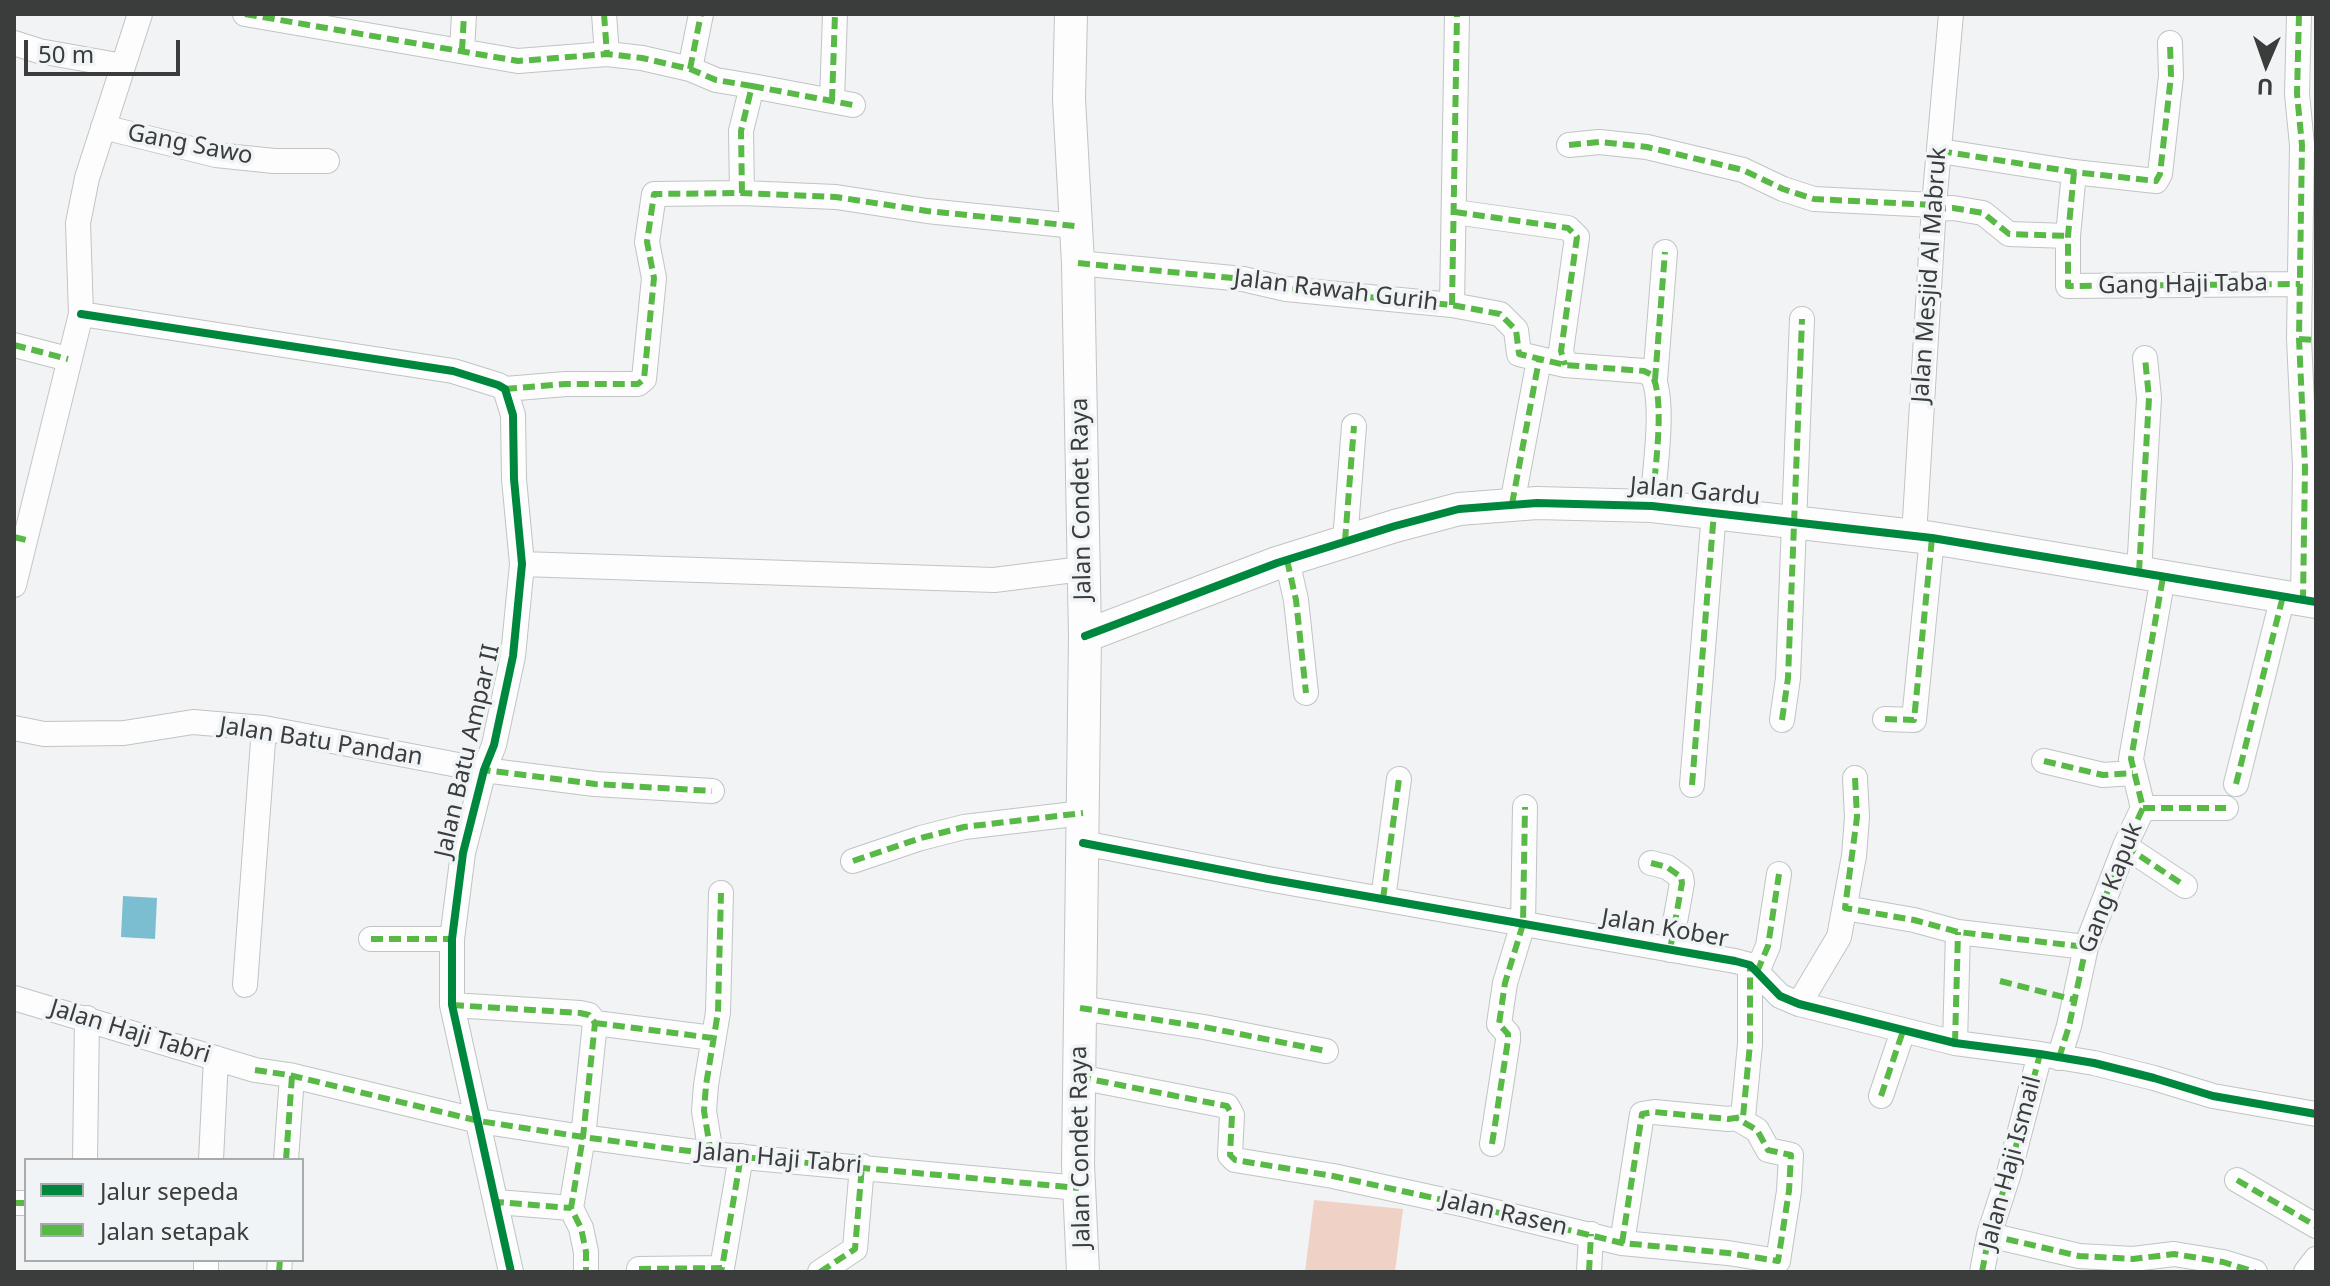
<!DOCTYPE html>
<html>
<head>
<meta charset="utf-8">
<style>
  body { margin:0 }
  #map { position:relative; width:2330px; height:1286px; overflow:hidden; background:#f1f3f5; font-family:"Noto Sans",sans-serif }
  canvas { display:block }
  .frame { position:absolute; inset:0; border:16px solid #3b3d3d; pointer-events:none }
  .legend { position:absolute; left:24px; top:1158px; width:280px; height:104px; box-sizing:border-box; background:#f0f4f6; border:2px solid #a8abac; margin:0; padding:10px 14px; list-style:none; font-size:24px; color:#3b3d3d }
  .legend li { display:flex; align-items:center; gap:16px; height:40px }
  .legend b { width:40px; border:2px solid #a8abac }
  .north { position:absolute; left:2226px; top:24px; width:80px; height:80px; -webkit-text-stroke:6px #f0f4f6; paint-order:stroke; rotate:182deg; font-size:22px; font-weight:700; line-height:32px; text-align:center; color:#3b3d3d }
  .north::after { content:''; display:block; margin:auto; width:28px; height:36px; background:#3b3d3d; clip-path:polygon(50% 0,100% 100%,50% 72%,0 100%) }
  .scale { position:absolute; left:24px; top:40px; width:156px; height:36px; box-sizing:border-box; border:4px solid #3b3d3d; border-top:0; padding-left:10px; font-size:24px; line-height:28px; white-space:nowrap; color:#3b3d3d; -webkit-text-stroke:6px #f0f4f6; paint-order:stroke }
</style>
</head>
<body>
<div id="map">
<canvas width="2330" height="1286"></canvas>
<div class="frame"></div>
<ul class="legend">
<li><b style="height:10px;background:#00873e"></b>Jalur sepeda</li>
<li><b style="height:10px;background:#58b947"></b>Jalan setapak</li>
</ul>
<div class="north">U</div>
<div class="scale">50 m</div>
</div>
<script>
const ctx = document.querySelector('canvas').getContext('2d');
ctx.lineJoin = 'round';
function fill(path, color) { ctx.fillStyle = color; ctx.fill(path, 'evenodd'); }
function stroke(path, color, width, dash) { ctx.strokeStyle = color; ctx.lineWidth = width; ctx.lineCap = dash ? 'butt' : 'round'; ctx.setLineDash(dash || []); ctx.stroke(path); }
function write(font, color, halo, rows, align = 'center') {
  ctx.font = font + ' "Noto Sans",sans-serif'; ctx.lineWidth = 7; ctx.setLineDash([]); ctx.textBaseline = 'middle'; ctx.strokeStyle = halo; ctx.fillStyle = color; for (const [text, x, y, turn = 0] of rows) {
    ctx.save(); ctx.translate(x, y); ctx.rotate((+turn || 0) * Math.PI / 180); ctx.textAlign = isNaN(turn) ? turn : align; if (halo) ctx.strokeText(text, 0, 0); ctx.fillText(text, 0, 0); ctx.restore();
  }
}
const green = new Path2D(`
  M1314 1200 1403 1209 1395 1272H1305Z`);
const water = new Path2D(`
  M123 896 157 898 155 939 121 937Z`);
const minor = new Path2D(`
  M245 14 518 61 607 54 642 58 690 69 716 80 752 86 741 131 742 193
  M604 14 607 54
  M2299 14 2297 94 2302 145 2299 339 2305 467 2303 600
  M14 43 39 51 123 66
  M462 51 464 14
  M690 69 701 14
  M752 86 853 105
  M832 101 835 14
  M103 127 216 155 274 161H327
  M1569 145 1599 142 1647 147 1743 170 1783 189 1814 199 1934 205
  M1940 151 2074 172 2156 181 2160 174 2171 76 2170 43
  M2074 172 2068 236V286L2300 284
  M1934 209 1953 208 1983 213 2009 234 2068 236
  M1455 212 1568 228 1577 237 1561 351 1565 365
  M1078 263 1243 279 1286 289 1452 305 1500 314 1516 330 1519 354 1565 365 1644 371 1652 375C1666 400 1654 476 1652 506
  M1452 305 1457 14
  M81 314 453 371 498 385 505 389 513 415 514 479 522 564 513 656 494 745 484 770 463 853 452 939V1005L511 1272
  M14 345 68 359
  M1655 380 1665 252
  M505 389 566 384H638L644 379 654 278 647 242 654 194 742 193 836 197 927 211 1075 226
  M1512 504 1539 360
  M1914 536 1934 205 1951 14
  M1345 541 1354 426
  M1287 560 1296 600 1306 693
  M522 564 994 580 1082 569
  M2139 572 2149 398 2145 358
  M14 585 81 314 78 223 87 178 140 14
  M1885 719 1914 720 1932 538
  M1782 720 1788 678 1802 319
  M14 728 44 734 124 733 193 722 264 728 484 770 595 784 712 791
  M2044 761 2103 775 2133 773
  M2236 784 2283 596
  M1692 785 1714 512
  M2143 808H2226
  M1083 843 1268 879 1735 961 1750 965 1780 996 1799 1004 1955 1043 2040 1054 2094 1063 2154 1078 2213 1096 2316 1114
  M2125 846 2185 886
  M853 861 921 838 964 827 1083 813
  M1651 863 1667 867 1681 877 1682 883 1670 950
  M1383 899 1399 779
  M1845 908 1914 920 1958 932 2086 947
  M371 939H452
  M1757 972 1768 946 1779 874
  M245 985 264 728
  M14 998 255 1070 289 1075 479 1121 583 1137 711 1154 1079 1188
  M1799 1004 1839 937 1854 856 1857 817 1855 778
  M452 1005 580 1013 589 1015 595 1023 583 1137 571 1208 581 1228 586 1252V1272
  M1080 1008 1204 1027 1326 1051
  M595 1023 713 1038
  M1955 1043 1958 932
  M2059 1058 2069 1026 2086 947 2125 846 2143 808 2131 759 2163 577
  M1079 1077 1227 1106 1232 1115 1230 1155 1235 1160 1333 1176 1471 1206 1622 1243 1728 1253 1778 1261 1789 1191 1791 1155 1768 1150 1757 1130 1738 1119
  M1881 1096 1903 1031
  M1492 1144 1508 1040V1034L1499 1024 1505 983 1523 924 1525 807
  M711 1154 704 1111 706 1085 718 1012 721 893
  M85 1160 87 1018
  M211 1160 216 1058
  M286 1160 292 1076
  M2237 1180 2316 1226
  M497 1202 571 1208
  M14 1203H26
  M1989 1235 2079 1256 2133 1259 2174 1254 2223 1262 2255 1272
  M1622 1243 1642 1114 1654 1112 1728 1119 1743 1117 1750 1044V965
  M639 1269 722 1268 741 1156
  M206 1272V1260
  M279 1272 280 1260
  M820 1272 855 1249 862 1166
  M1589 1272 1591 1234
  M1982 1272 1989 1235 2009 1173 2040 1054
  M2306 1272 2316 1259`);
const tertiary = new Path2D(`
  M1071 14 1069 99 1078 263 1085 636 1078 1164 1083 1272
  M1085 636 1277 563 1395 526 1459 509 1537 503 1652 506 1932 538 2316 602`);
const quiet = new Path2D(`
  M245 14 518 61 607 54 642 58 690 69 716 80 752 86 741 131 742 193
  M604 14 607 54
  M2299 14 2297 94 2302 145 2299 339 2305 467 2303 600
  M462 51 464 14
  M690 69 701 14
  M752 86 853 105
  M832 101 835 14
  M1569 145 1599 142 1647 147 1743 170 1783 189 1814 199 1934 205
  M1940 151 2074 172 2156 181 2160 174 2171 76 2170 43
  M2074 172 2068 236V286L2300 284
  M1934 209 1953 208 1983 213 2009 234 2068 236
  M1455 212 1568 228 1577 237 1561 351 1565 365
  M1078 263 1243 279 1286 289 1452 305 1500 314 1516 330 1519 354 1565 365 1644 371 1652 375C1666 400 1654 476 1652 506
  M1452 305 1457 14
  M2299 339 2316 340
  M14 345 68 359
  M1655 380 1665 252
  M505 389 566 384H638L644 379 654 278 647 242 654 194 742 193 836 197 927 211 1075 226
  M1512 504 1539 360
  M14 537 26 540
  M1345 541 1354 426
  M1287 560 1296 600 1306 693
  M2139 572 2149 398 2145 358
  M1885 719 1914 720 1932 538
  M1782 720 1788 678 1802 319
  M2044 761 2103 775 2133 773
  M482 775 484 770 595 784 712 791
  M1855 778 1857 817 1845 908 1914 920 1958 932 2086 947
  M2236 784 2283 596
  M1692 785 1714 512
  M2143 808H2226
  M2125 846 2185 886
  M853 861 921 838 964 827 1083 813
  M1651 863 1667 867 1681 877 1682 883 1670 950
  M1383 899 1399 779
  M371 939H452
  M1757 972 1768 946 1779 874
  M2000 981 2075 1000
  M452 1005 580 1013 589 1015 595 1023 583 1137 571 1208 581 1228 586 1252V1272
  M1080 1008 1204 1027 1326 1051
  M595 1023 713 1038
  M1955 1043 1958 932
  M2059 1058 2069 1026 2086 947 2125 846 2143 808 2131 759 2163 577
  M255 1070 289 1075 479 1121 583 1137 711 1154 1079 1188
  M1079 1077 1227 1106 1232 1115 1230 1155 1235 1160 1333 1176 1471 1206 1622 1243 1728 1253 1778 1261 1789 1191 1791 1155 1768 1150 1757 1130 1738 1119
  M1881 1096 1903 1031
  M1492 1144 1508 1040V1034L1499 1024 1505 983 1523 924 1525 807
  M711 1154 704 1111 706 1085 718 1012 721 893
  M286 1160 292 1076
  M2237 1180 2316 1226
  M14 1203H26
  M498 1207 497 1202 571 1208
  M1989 1235 2079 1256 2133 1259 2174 1254 2223 1262 2255 1272
  M1622 1243 1642 1114 1654 1112 1728 1119 1743 1117 1750 1044V965
  M639 1269 722 1268 741 1156
  M279 1272 280 1260
  M820 1272 855 1249 862 1166
  M1589 1272 1591 1234
  M1982 1272 1989 1235 2009 1173 2040 1054`);
const cycleway = new Path2D(`
  M81 314 453 371 498 385 505 389 513 415 514 479 522 564 513 656 494 745 484 770 463 853 452 939V1005L511 1272
  M1085 636 1277 563 1395 526 1459 509 1537 503 1652 506 1932 538 2316 602
  M1083 843 1268 879 1735 961 1750 965 1780 996 1799 1004 1955 1043 2040 1054 2094 1063 2154 1078 2213 1096 2316 1114`);
const streetNames = [
  ["Gang Sawo",190,145,11],
  ["Jalan Mesjid Al Mabruk",1930,275,-86],
  ["Gang Haji Taba",2183,285,-1],
  ["Jalan Rawah Gurih",1336,291,7],
  ["Jalan Gardu",1695,492,5],
  ["Jalan Condet Raya",1082,499,-91],
  ["Jalan Batu Pandan",321,742,9],
  ["Jalan Batu Ampar II",468,751,-77],
  ["Gang Kapuk",2111,888,-69],
  ["Jalan Kober",1665,929,10],
  ["Jalan Haji Tabri",130,1032,17],
  ["Jalan Condet Raya",1081,1147,-91],
  ["Jalan Haji Tabri",779,1159,5],
  ["Jalan Haji Ismail",2011,1163,-75],
  ["Jalan Rasen",1504,1214,13]
];
fill(green, '#f0d1c5');
fill(water, '#7bbdd1');
stroke(minor, '#c1c3c4', 26);
stroke(tertiary, '#c1c3c4', 34);
stroke(minor, '#fdfdfe', 24);
stroke(tertiary, '#fdfdfe', 32);
stroke(quiet, '#58b947', 6, [12, 6]);
stroke(cycleway, '#00873e', 8);
write('24px', '#3b3d3d', '#f0f4f6', streetNames);
</script>
</body>
</html>
